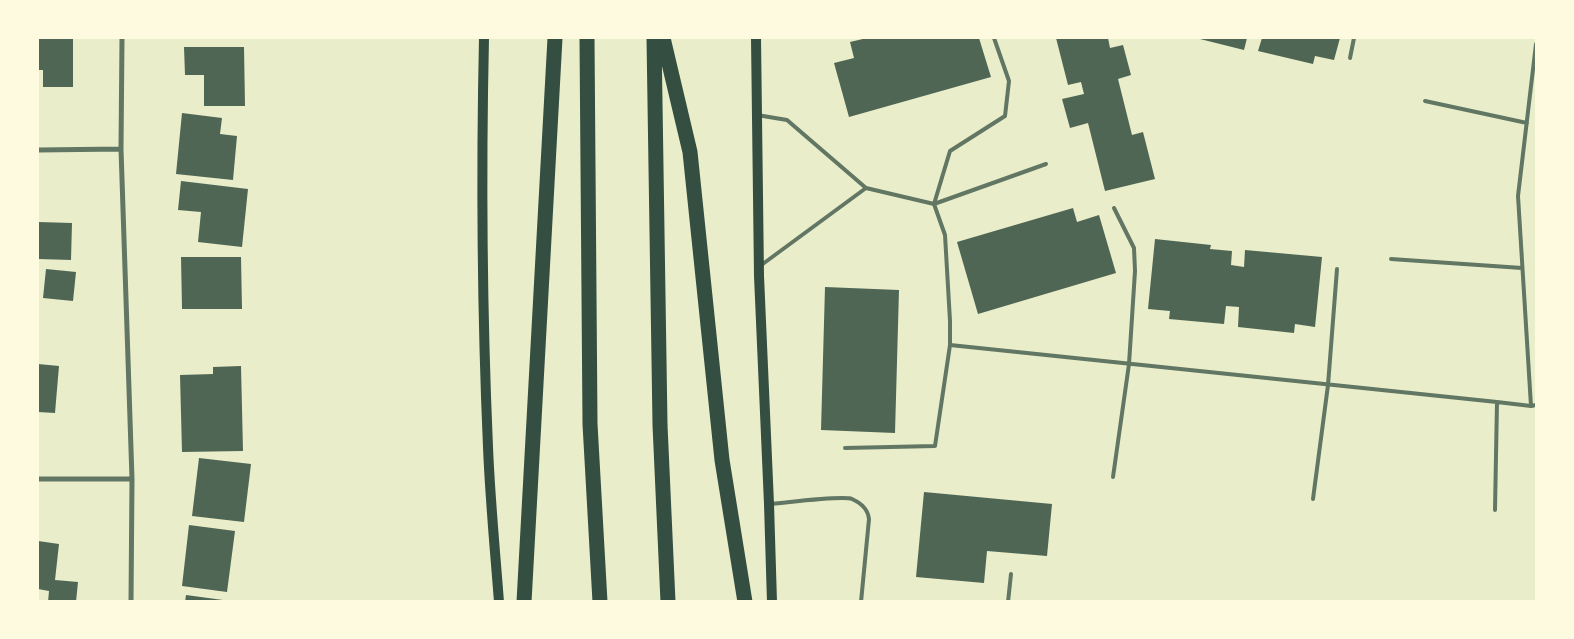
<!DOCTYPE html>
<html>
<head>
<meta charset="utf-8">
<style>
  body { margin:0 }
  #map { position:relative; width:1574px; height:639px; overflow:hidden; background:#e9edc9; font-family:Montserrat,sans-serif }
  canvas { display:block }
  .frame { position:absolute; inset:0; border:39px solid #fefae0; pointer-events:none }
</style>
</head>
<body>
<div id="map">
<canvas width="1574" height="639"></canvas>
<div class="frame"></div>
</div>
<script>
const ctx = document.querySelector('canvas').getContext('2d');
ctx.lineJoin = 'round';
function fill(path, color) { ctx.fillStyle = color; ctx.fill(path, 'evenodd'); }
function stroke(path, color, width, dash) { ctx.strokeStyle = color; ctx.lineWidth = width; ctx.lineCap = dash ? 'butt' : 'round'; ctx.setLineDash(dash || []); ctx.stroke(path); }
const building = new Path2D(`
  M38 38H73V87H43V70H38Z
  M867 38H979L991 77 849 117 834 63 854 58 850 42Z
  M1056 38H1108L1110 48 1123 45 1131 75 1118 79 1132 135 1143 132 1155 179 1105 191 1088 123 1070 128 1062 99 1084 94 1081 82 1068 85Z
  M1196 38H1247L1244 50Z
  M1262 38H1340L1334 60 1315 56 1313 64 1258 51Z
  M184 47H244L245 106H204V75H185Z
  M182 113 222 118 220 134 237 136 233 180 176 174Z
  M181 181 248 189 242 247 198 242 201 212 178 210Z
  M1073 208 1077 222 1099 215 1116 273 978 314 957 242Z
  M38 222 72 223 71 260 38 259Z
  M1155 239 1211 245 1210 249 1232 251 1231 265 1244 267 1245 250 1322 257 1315 327 1295 324 1294 333 1238 327 1239 307 1226 306 1224 324 1169 319 1170 311 1148 309Z
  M181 257H241L242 309H182Z
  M46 269 76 272 73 301 43 298Z
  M825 287 899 290 895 433 821 430Z
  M38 364 59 366 55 413 38 412Z
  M241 366 243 451 182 452 180 375 213 374V367Z
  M199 458 251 464 244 522 192 516Z
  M924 492 1052 504 1047 556 987 551 984 583 916 577Z
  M189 525 235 531 227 592 182 586Z
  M38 541 59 544 55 580 78 582 76 602H48L49 591 38 589Z
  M186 595 223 600V602H185Z`);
const service = new Path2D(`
  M994 38 1009 81 1005 116 950 151 934 204 945 235 950 321V345L1497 402 1531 406 1536 405
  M1350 58 1354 38
  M1425 101 1527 123
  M757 115 787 120 866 188 934 204 1046 164
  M1391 259 1522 268
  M760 266 866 188
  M1531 406 1518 196 1536 44
  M845 448 935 446 950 345
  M1113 477 1129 364 1135 271 1134 248 1114 208
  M1313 499 1328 385 1337 269
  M769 504C784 503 843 495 852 499 861 503 868 510 869 519L861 602
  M1495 510 1497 402
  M1008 602 1011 574`);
const minor = new Path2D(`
  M122 38 121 149 132 479 131 602
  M38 150 121 149
  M38 479H132`);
const secondary = new Path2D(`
  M484 38C481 174 482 310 488 447 490 498 495 550 499 602
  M756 38 759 276 769 504 772 602`);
const motorway = new Path2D(`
  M587 38 590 424 600 602
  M654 38 660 425 668 602
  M663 38 690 152 722 460 745 602
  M524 602 555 38`);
fill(building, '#4f6655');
stroke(service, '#617663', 4);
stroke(minor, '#617663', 5);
stroke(secondary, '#344e41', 10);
stroke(motorway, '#344e41', 15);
</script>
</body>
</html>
